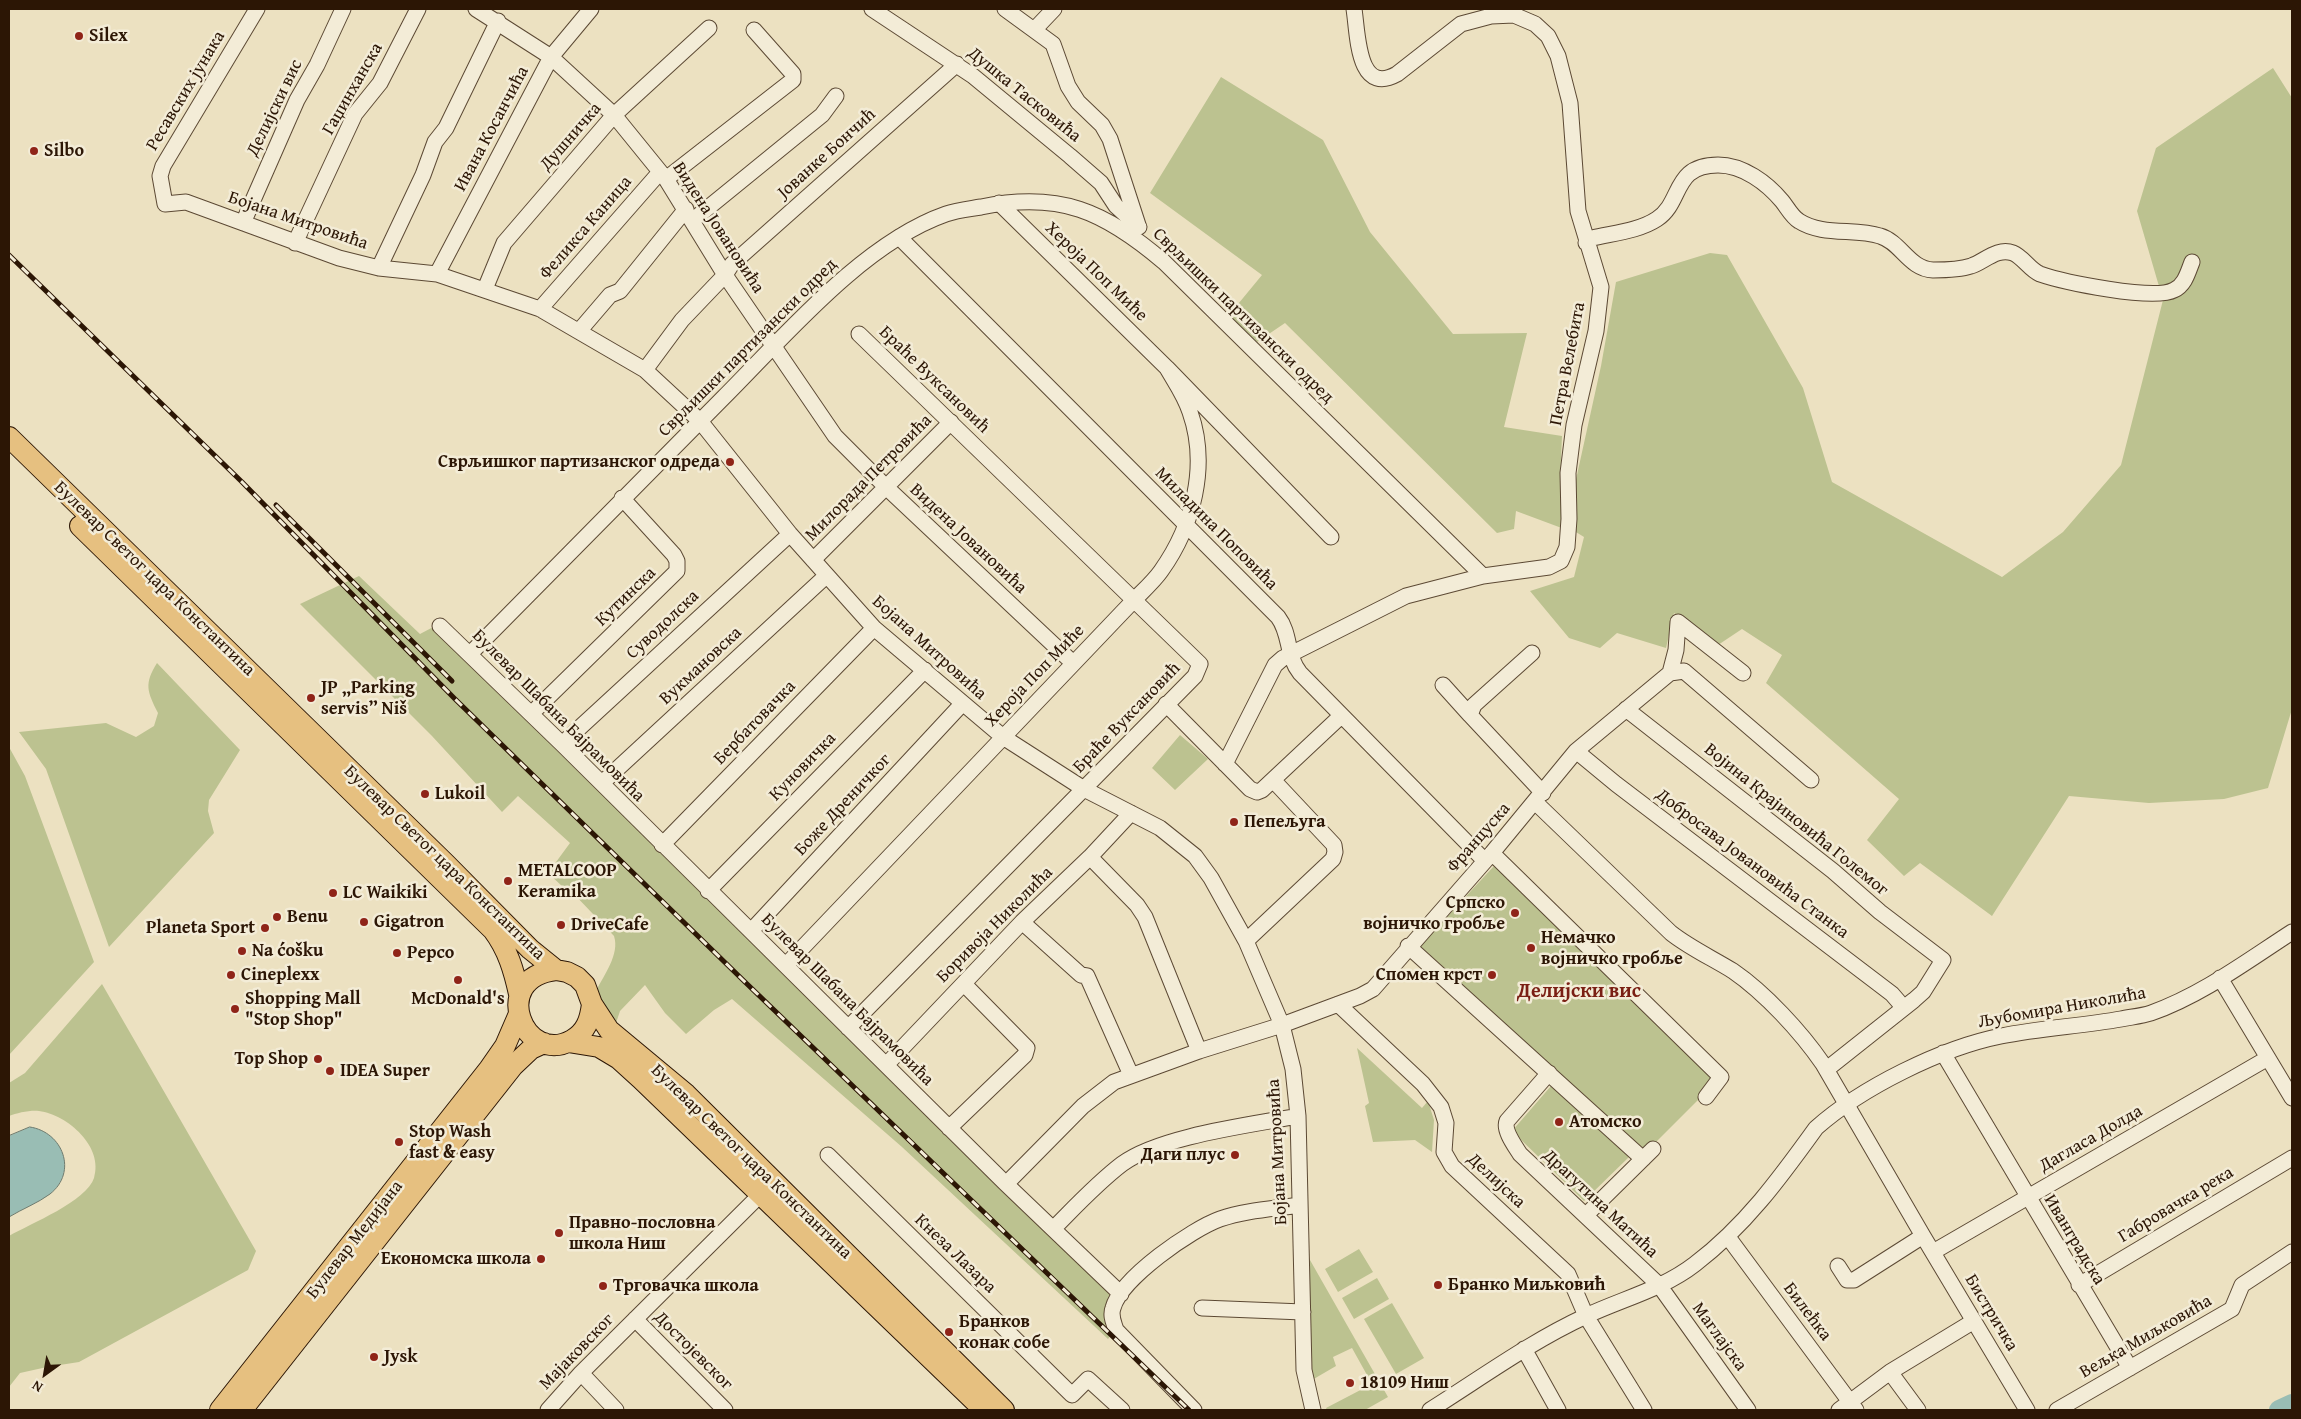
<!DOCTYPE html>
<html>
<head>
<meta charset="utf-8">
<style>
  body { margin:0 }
  #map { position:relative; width:2301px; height:1419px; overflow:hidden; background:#ece1c1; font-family:"Gentium Book Plus",serif }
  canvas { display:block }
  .frame { position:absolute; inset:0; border:10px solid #2c1605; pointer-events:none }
  .north { position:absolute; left:20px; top:1349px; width:50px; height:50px; -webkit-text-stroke:4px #f3ecd7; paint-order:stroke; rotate:212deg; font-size:14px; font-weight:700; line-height:20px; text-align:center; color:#2c1605 }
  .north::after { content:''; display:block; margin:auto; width:18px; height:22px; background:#2c1605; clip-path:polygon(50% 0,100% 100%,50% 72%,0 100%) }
</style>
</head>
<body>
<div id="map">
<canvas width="2301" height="1419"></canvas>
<div class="frame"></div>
<div class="north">N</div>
</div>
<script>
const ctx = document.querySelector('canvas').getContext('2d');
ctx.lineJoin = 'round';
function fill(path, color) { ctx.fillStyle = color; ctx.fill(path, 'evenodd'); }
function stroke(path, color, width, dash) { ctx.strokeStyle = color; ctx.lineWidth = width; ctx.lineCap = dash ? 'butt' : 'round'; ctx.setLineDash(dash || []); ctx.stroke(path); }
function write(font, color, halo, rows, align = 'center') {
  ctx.font = font + ' "Gentium Book Plus",serif'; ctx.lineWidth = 5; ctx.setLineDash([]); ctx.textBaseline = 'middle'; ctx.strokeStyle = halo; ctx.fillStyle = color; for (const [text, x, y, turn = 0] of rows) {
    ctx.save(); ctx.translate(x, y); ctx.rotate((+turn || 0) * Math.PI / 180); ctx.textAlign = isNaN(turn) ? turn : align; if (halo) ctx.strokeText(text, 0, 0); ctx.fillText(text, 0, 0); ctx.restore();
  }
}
const green = new Path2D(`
  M2273 68 2292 98V709L2268 788 2224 799 2149 803 2069 796 1992 916 1920 863 1904 876 1867 840 1899 799 1766 683 1782 655 1742 629 1718 645 1674 613 1666 648 1617 633 1600 648 1569 638 1530 591 1574 577 1584 537 1571 529 1575 484 1601 366 1616 282 1710 253 1727 255 1803 388 1832 482 2002 577 2063 532 2121 465 2163 300 2137 211 2156 148Z
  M1221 77 1323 140 1370 232 1453 334 1527 333 1504 427 1562 436 1560 481 1567 530 1516 511 1514 529 1497 533 1285 323 1257 342 1229 315 1262 275 1150 193Z
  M359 576 420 634 437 625 1119 1294 1115 1330 1108 1339 902 1147 732 999 714 1010 686 1034 665 1013 645 985 620 1011 616 1023 596 991C604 975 620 954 614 936L572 892 564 888 548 873 570 843 518 796 502 812 432 736 300 604Z
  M157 663 240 750 209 800 208 811 214 833 109 947 46 769 19 732 106 723 136 737 154 726 158 713C147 691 144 684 157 663Z
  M1180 735 1208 759 1175 790 1152 768Z
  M9 747 25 776 94 962 9 1055Z
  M1494 866 1566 932 1713 1075 1704 1094 1646 1152 1420 946Z
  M102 984 256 1251 248 1270 79 1362 47 1367 20 1373 9 1387V1236C30 1224 87 1201 94 1178 104 1147 68 1115 39 1111 30 1110 17 1113 9 1116V1083L25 1073Z
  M1357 1048 1422 1108 1428 1101 1434 1120 1432 1152 1415 1140 1373 1142 1365 1106 1369 1103Z
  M1551 1086 1629 1157 1584 1201 1512 1131Z
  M1359 1249 1373 1272 1338 1292 1325 1269Z
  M1306 1253 1388 1397 1365 1410H1327L1326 1408 1372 1384 1352 1348 1333 1357 1336 1366 1312 1380Z
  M1377 1278 1389 1299 1354 1319 1342 1298Z
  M1392 1303 1424 1358 1396 1374 1364 1319Z`);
const water = new Path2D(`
  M30 1127C63 1132 78 1172 50 1194 38 1203 22 1209 9 1217V1136Z`);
const river = new Path2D(`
  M2279 1410 2292 1404`);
const minor = new Path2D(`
  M257 9 163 166 160 176 165 204 186 202 339 258 379 268 437 274 540 309 645 370 700 421 790 534 874 628 1003 737 1084 789 1160 828 1195 856 1211 878 1246 941 1282 1025 1293 1069 1298 1116 1304 1370 1313 1410
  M476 9 551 57 614 115 666 179 725 275 835 436 886 487 1073 663
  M872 9 973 76 1070 156 1101 183 1116 206 1139 227
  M1005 9 1053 44 1068 86 1078 102 1102 125 1110 139 1138 225
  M1034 30 1054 9
  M666 179 793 80V74L754 30
  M999 203 1167 368 1331 537
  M693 220 822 115 836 96
  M243 223 297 100 317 65 343 9
  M899 237 1278 617C1291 634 1286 656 1300 673L1485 861
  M295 243 355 114 380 83 418 9
  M1586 243 1592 238C1613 233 1639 231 1657 219 1683 202 1672 165 1718 165 1743 165 1767 183 1782 201 1787 207 1792 217 1799 221 1822 236 1855 228 1880 236 1901 242 1909 269 1933 270 1945 270 1959 270 1971 266 1984 262 1997 247 2013 253 2023 257 2030 270 2040 274 2063 282 2154 301 2174 290 2185 285 2188 272 2192 262
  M379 268 423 175 435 142 446 128 498 21
  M437 274 551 57 591 9
  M485 289 504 243 614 115 709 28
  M540 309 660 172
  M580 330 610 295 620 291 686 209
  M645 370 682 320 725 275 732 264 957 64
  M813 560 951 422
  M440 626 562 744 1006 1184 1121 1294
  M1532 653 1474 705 1470 715 1543 793
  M470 654C554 568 639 483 724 397 785 336 863 243 946 214 957 210 969 209 981 207 1060 191 1104 211 1164 262L1483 576
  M1670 673 1676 650 1678 622 1743 673
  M1443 685 1470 715
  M1166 704 1250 789 1257 792 1262 790 1341 716
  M1626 709 1833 871 1880 912 1943 960 1923 992 1914 1000 1827 1069
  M531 714 677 571V561L674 555 622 498
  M562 744 790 534
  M1576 751 1616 784 1892 994 1904 1008
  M1225 764 1275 665 1283 658 1406 596 1483 576 1549 567 1561 561 1567 547 1569 519 1568 473 1574 425 1596 331 1601 287 1578 211 1570 103 1558 56 1548 36 1535 24 1514 15 1491 16 1461 24 1397 74C1357 96 1358 34 1354 9
  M602 783 826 576
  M1535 802 1671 933C1690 948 1712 958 1733 971 1765 993 1801 1032 1823 1064L1923 1236 2027 1410
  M662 845 874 628
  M1492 853 1721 1077 1706 1097
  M1090 857 1137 905 1145 917 1199 1051
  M708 891 925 670
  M1022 922 1081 975 1087 976 1131 1075
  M751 931 962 704
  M1246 941 1333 859 1335 852 1334 845 1273 780
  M1408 946 1643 1159
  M786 965 1135 599C1144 590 1154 581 1161 571 1193 526 1209 466 1190 412 1185 396 1175 382 1167 368
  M2220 978 2292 1098
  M1338 1004 1423 1084 1441 1107 1446 1123 1444 1152 1452 1166 1568 1274 1586 1316 1644 1410
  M848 1028 1195 676 1200 664 859 334
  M1943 1053 2130 1368
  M887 1064 1022 922 1090 857 1131 813
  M1549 1073 1507 1121C1503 1130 1515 1146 1520 1154L1659 1285 1748 1410
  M949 1128 1025 1055 1027 1048 964 984
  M828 1155 1072 1395 1088 1379 1122 1410
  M1006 1184 1083 1106 1114 1082 1199 1051 1282 1025 1360 996 1373 989 1492 853 1576 751 1670 673 1684 671 1811 780
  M1586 1215 1653 1149
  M1053 1229C1075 1207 1097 1183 1122 1164 1160 1136 1251 1125 1298 1116
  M1728 1237 1856 1410
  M1933 1252 2268 1058
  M1838 1266 1847 1280H1854L1923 1236
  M2079 1285 2292 1158
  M1202 1308 1303 1312
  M635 1319 725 1410
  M1524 1349 1558 1410
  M1890 1372 1918 1410
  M581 1373 616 1410
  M548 1410 581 1373 761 1194
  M1194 1410 1116 1330C1114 1323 1110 1316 1113 1308 1121 1278 1192 1229 1220 1219 1246 1210 1273 1209 1300 1205
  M1430 1410C1481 1378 1530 1342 1586 1316 1622 1299 1663 1289 1695 1264 1745 1226 1780 1178 1816 1128 1861 1088 1941 1048 2001 1036 2041 1028 2082 1026 2121 1019 2131 1017 2142 1016 2151 1013 2202 995 2247 961 2292 932
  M1839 1410 1890 1372 1974 1321
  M2057 1410 2232 1309 2242 1285 2292 1252`);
const major = new Path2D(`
  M9 437 446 864 530 949 556 970 567 972 577 977 585 985 592 1004 609 1030 686 1094 1004 1410
  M80 526 493 930C508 950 514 971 519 994
  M556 970C488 978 524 1067 572 1040 586 1032 590 1020 592 1004
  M568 1042 599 1047 619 1059 641 1079 984 1410
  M220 1410 489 1069 505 1046 518 1016
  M242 1410 513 1066 531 1049 544 1043`);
const rail = new Path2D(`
  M9 255 242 482 455 699 745 982 1189 1410
  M276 505 452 681`);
const markers = [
  [79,36,5,"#8f2418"],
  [34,151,5,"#8f2418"],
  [730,462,5,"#8f2418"],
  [311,698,5,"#8f2418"],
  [425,794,5,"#8f2418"],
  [1234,822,5,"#8f2418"],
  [508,881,5,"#8f2418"],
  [333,893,5,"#8f2418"],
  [1515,913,5,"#8f2418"],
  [277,917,5,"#8f2418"],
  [364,922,5,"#8f2418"],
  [561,925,5,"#8f2418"],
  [265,928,5,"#8f2418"],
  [1531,948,5,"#8f2418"],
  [242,951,5,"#8f2418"],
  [397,953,5,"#8f2418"],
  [231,975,5,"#8f2418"],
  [1492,975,5,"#8f2418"],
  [458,980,5,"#8f2418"],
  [235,1009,5,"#8f2418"],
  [318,1059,5,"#8f2418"],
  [330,1071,5,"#8f2418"],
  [1559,1122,5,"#8f2418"],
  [399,1142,5,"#8f2418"],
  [1235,1155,5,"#8f2418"],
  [559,1233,5,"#8f2418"],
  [541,1259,5,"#8f2418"],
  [1438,1285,5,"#8f2418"],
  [603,1286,5,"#8f2418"],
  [949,1332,5,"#8f2418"],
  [374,1357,5,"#8f2418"],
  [1350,1383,5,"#8f2418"]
];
const poiNames = [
  ["Silex",89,36],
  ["Silbo",44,151],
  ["Сврљишког партизанског одреда",720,462,"right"],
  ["JP „Parking",321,688],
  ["servis” Niš",321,709],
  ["Lukoil",435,794],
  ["Пепељуга",1244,822],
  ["METALCOOP",518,871],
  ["Keramika",518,892],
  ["LC Waikiki",343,893],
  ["Српско",1505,903,"right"],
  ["војничко гробље",1505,924,"right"],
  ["Benu",287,917],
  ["Gigatron",374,922],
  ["DriveCafe",571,925],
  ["Planeta Sport",255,928,"right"],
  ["Немачко",1541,938],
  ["војничко гробље",1541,959],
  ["Na ćošku",252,951],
  ["Pepco",407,953],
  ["Cineplexx",241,975],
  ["Спомен крст",1482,975,"right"],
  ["Shopping Mall",245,999],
  ["\"Stop Shop\"",245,1020],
  ["McDonald's",458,999,"center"],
  ["Top Shop",308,1059,"right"],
  ["IDEA Super",340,1071],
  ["Атомско",1569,1122],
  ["Stop Wash",409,1132],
  ["fast & easy",409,1153],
  ["Даги плус",1225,1155,"right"],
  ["Правно-пословна",569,1223],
  ["школа Ниш",569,1244],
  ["Економска школа",531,1259,"right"],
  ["Бранко Миљковић",1448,1285],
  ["Трговачка школа",613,1286],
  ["Бранков",959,1322],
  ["конак собе",959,1343],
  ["Jysk",384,1357],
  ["18109 Ниш",1360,1383]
];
const streetNames = [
  ["Гаџинханска",353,89,-60],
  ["Ресавских јунака",186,91,-59],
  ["Душка Тасковића",1024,95,39],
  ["Делијски вис",275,108,-64],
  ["Ивана Косанчића",492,129,-62],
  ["Душничка",571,137,-49],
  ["Јованке Бончић",827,154,-42],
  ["Бојана Митровића",298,221,19],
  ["Феликса Каница",586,228,-49],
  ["Видена Јовановића",718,228,57],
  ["Хероја Поп Миће",1096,272,44],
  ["Сврљишки партизански одред",1243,316,44],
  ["Сврљишки партизански одред",748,348,-45],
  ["Петра Велебита",1568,364,-79],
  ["Браће Вуксановић",934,380,44],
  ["Милорада Петровића",869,478,-45],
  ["Миладина Поповића",1216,529,45],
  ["Видена Јовановића",968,539,43],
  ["Булевар Светог цара Константина",154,579,44],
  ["Кутинска",626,597,-44],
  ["Суводолска",663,625,-43],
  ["Бојана Митровића",929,648,42],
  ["Вукмановска",701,666,-43],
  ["Хероја Поп Миће",1035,676,-46],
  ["Булевар Шабана Бајрамовића",558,716,45],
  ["Браће Вуксановић",1127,718,-46],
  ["Бербатовачка",755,723,-46],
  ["Куновичка",803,767,-46],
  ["Боже Дреничког",843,805,-47],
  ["Војина Крајиновића Големог",1796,820,39],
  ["Француска",1479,838,-49],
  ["Булевар Светог цара Константина",444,863,44],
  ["Добросава Јовановића Станка",1752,864,37],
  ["Боривоја Николића",995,925,-45],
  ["Булевар Шабана Бајрамовића",847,1000,45],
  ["Љубомира Николића",2062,1008,-10],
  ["Дагласа Долда",2091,1139,-30],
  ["Бојана Митровића",1278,1152,-93],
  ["Булевар Светог цара Константина",751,1162,44],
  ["Делијска",1496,1181,43],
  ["Драгутина Матића",1600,1204,43],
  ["Габровачка река",2176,1205,-31],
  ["Булевар Медијана",355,1240,-52],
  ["Иванградска",2074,1240,59],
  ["Кнеза Лазара",955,1254,44],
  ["Билећка",1807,1312,53],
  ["Бистричка",1991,1313,59],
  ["Маглајска",1719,1337,54],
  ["Вељка Миљковића",2146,1337,-30],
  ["Достојевског",693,1351,45],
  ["Мајаковског",577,1352,-46]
];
const quarterNames = [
  ["Делијски вис",1579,992]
];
fill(green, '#bcc290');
fill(water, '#99bdb4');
stroke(water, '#6d7a6e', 1);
stroke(river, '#99bdb4', 20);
stroke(minor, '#5c4934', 17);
stroke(major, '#2c1605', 22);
stroke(minor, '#f3ecd7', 15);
stroke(major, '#e6c080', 20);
stroke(rail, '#2c1605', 5);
stroke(rail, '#f3ecd7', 3, [9]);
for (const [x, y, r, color] of markers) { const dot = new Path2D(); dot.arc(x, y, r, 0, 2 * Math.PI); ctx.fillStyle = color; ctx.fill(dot); stroke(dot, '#f3ecd7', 2); }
write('bold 18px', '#2c1605', '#f3ecd7', poiNames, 'left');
write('18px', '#2c1605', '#f3ecd7', streetNames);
write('bold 20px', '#7a1f14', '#f3ecd7', quarterNames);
</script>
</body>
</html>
